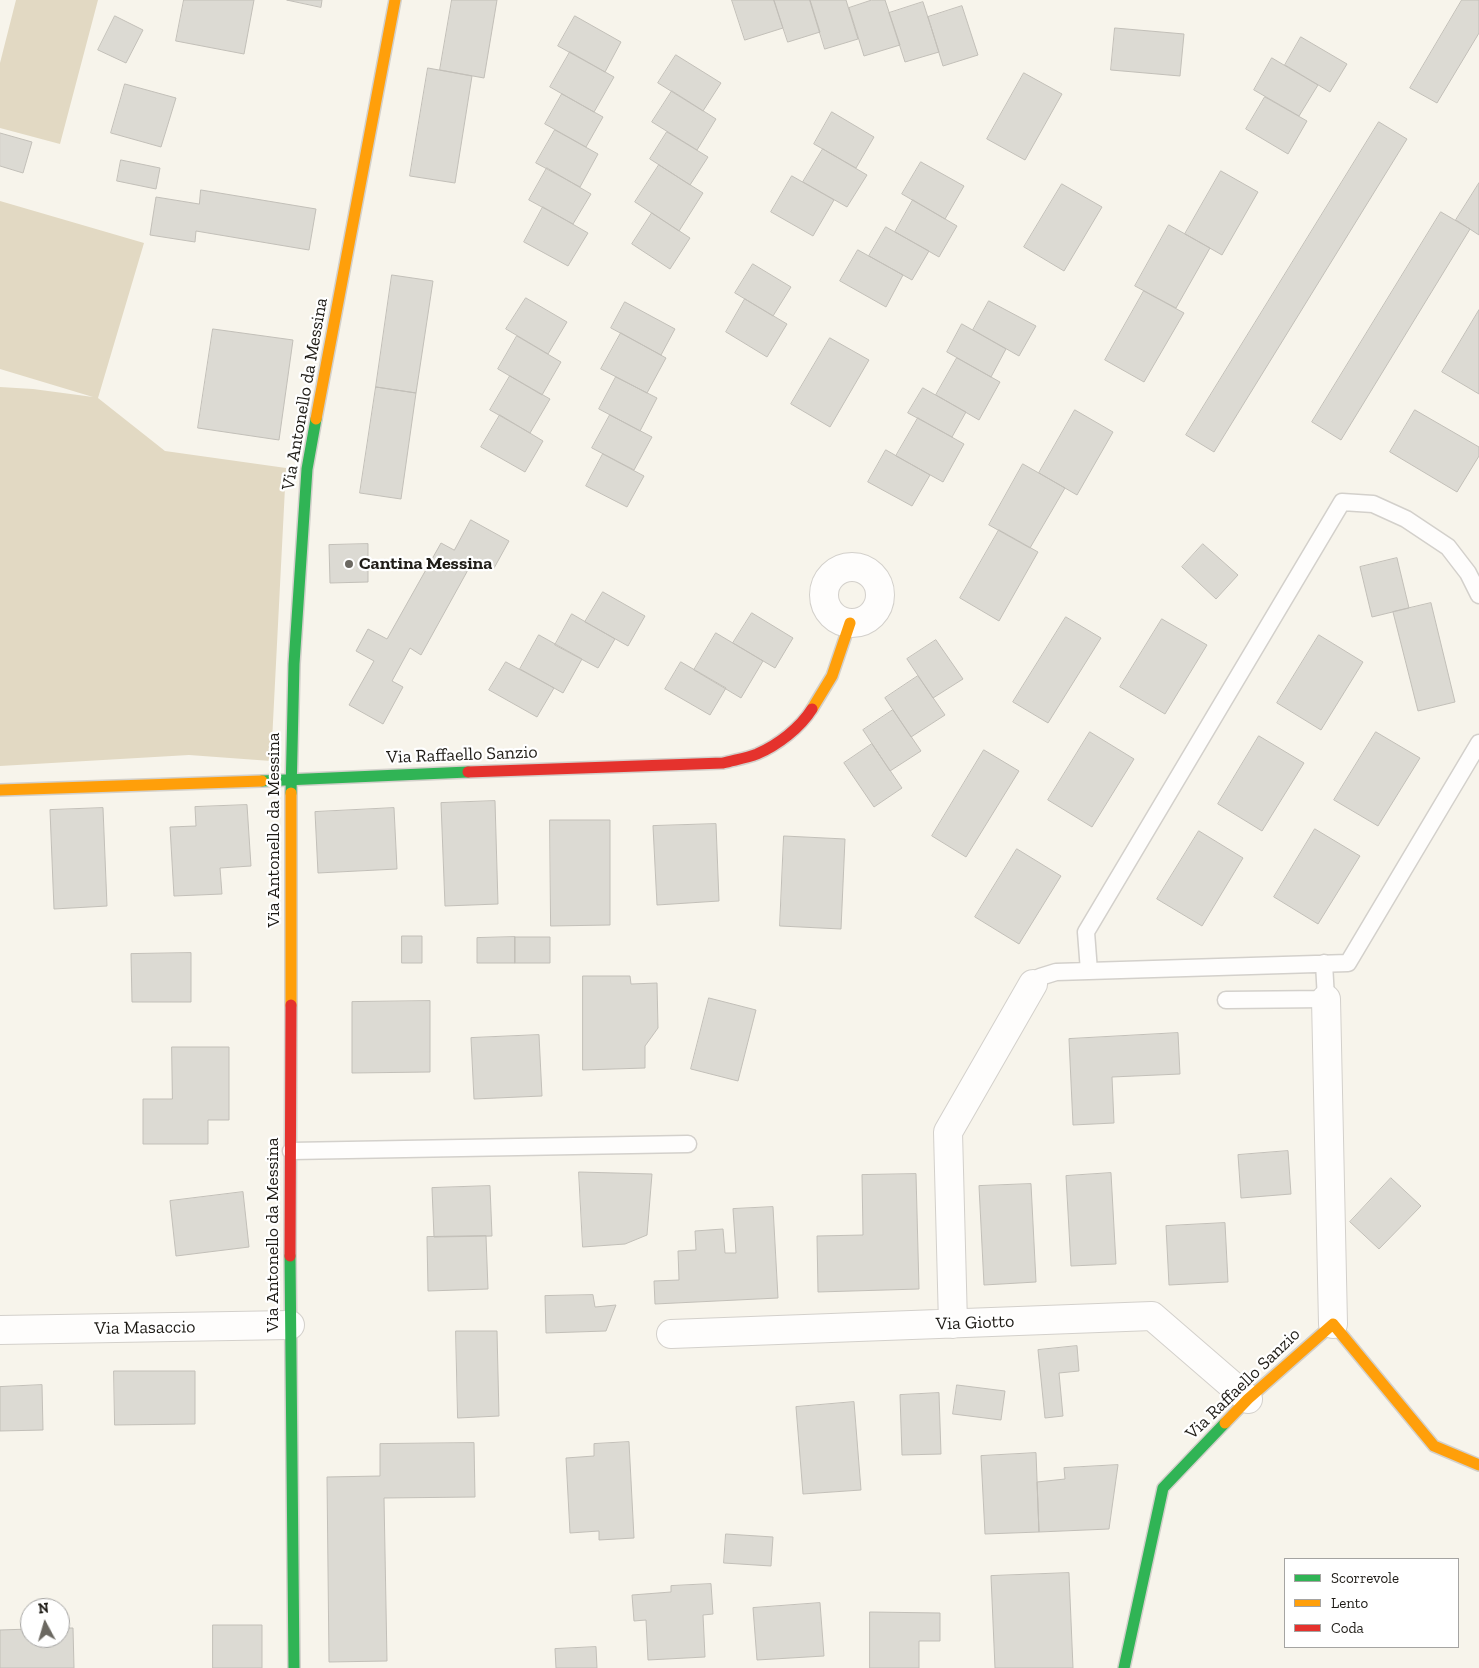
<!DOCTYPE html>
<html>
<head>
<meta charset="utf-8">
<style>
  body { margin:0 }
  #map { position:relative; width:1479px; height:1668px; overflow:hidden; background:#f7f4eb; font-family:"Zilla Slab",serif }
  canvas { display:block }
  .legend { position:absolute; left:1284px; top:1558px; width:175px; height:90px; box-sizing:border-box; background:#fff; border:1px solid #a5a4a2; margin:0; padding:6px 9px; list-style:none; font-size:15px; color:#1f1c17 }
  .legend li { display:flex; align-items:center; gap:10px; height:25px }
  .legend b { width:25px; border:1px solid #a5a4a2 }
  .north { position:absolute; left:20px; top:1598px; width:50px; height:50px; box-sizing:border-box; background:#fff; border:1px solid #a5a4a2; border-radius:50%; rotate:354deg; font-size:14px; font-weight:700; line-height:20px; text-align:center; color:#1f1c17 }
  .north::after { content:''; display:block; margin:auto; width:18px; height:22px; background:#6b6861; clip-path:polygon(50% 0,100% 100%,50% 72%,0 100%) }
</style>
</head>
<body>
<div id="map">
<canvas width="1479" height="1668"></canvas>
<ul class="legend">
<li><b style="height:6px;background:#30b455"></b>Scorrevole</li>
<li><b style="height:6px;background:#ff9f0a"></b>Lento</li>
<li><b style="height:6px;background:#e5322d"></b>Coda</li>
</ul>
<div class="north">N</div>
</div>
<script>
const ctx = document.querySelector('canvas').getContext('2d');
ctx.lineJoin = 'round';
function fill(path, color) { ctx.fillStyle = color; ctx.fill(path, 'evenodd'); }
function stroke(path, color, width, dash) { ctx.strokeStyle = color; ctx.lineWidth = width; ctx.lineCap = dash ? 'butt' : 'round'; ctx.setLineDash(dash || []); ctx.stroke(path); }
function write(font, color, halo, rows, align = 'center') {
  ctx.font = font + ' "Zilla Slab",serif'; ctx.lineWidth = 4.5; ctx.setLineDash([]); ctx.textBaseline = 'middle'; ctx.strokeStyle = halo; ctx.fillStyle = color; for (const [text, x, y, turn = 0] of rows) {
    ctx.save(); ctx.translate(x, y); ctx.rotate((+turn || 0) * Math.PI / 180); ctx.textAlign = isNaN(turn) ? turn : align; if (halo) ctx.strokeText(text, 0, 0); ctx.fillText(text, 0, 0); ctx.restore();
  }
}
const green = new Path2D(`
  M16 0H98L60 144 0 128V63Z
  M0 201 144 243 98 398 165 451 286 468 271 761 189 755 0 766V387L33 389 93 397 0 369Z`);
const building = new Path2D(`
  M184 0H254L244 54 176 41Z
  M287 0H322L321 7Z
  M452 0H497L484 78 440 70Z
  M732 0H774L783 28 745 40Z
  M774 0H810L820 32 788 42Z
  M810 0H846L858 39 825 49Z
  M872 0H885L900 45 864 56 849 8Z
  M1462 0H1479V33L1437 103 1410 88Z
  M923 2 939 52 905 62 889 13Z
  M962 6 978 55 943 66 928 17Z
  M115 16 143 30 126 63 98 50Z
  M575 16 621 42 605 72 558 46Z
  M1115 28 1184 34 1180 76 1111 70Z
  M1301 37 1347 64 1330 92 1285 65Z
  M570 52 614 77 594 112 550 87Z
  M676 55 721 83 703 111 658 83Z
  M1272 58 1318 85 1299 116 1254 90Z
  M428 68 472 76 455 183 410 176Z
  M1024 73 1062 94 1025 160 987 139Z
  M125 84 176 98 161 147 111 133Z
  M672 91 716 119 697 150 652 122Z
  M562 94 603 117 586 147 545 124Z
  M1265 97 1307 121 1288 154 1246 129Z
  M832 112 874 137 856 168 814 144Z
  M1379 122 1407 139 1214 452 1186 435Z
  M555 130 598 154 580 187 536 163Z
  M667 132 708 157 690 185 650 159Z
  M0 133 32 142 23 173 0 166Z
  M823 149 867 175 847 207 803 182Z
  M121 160 160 168 156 189 117 181Z
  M921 162 964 186 945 219 902 194Z
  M659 165 703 193 679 231 635 202Z
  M547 168 591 194 573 224 529 200Z
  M1221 171 1258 192 1222 255 1185 234Z
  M792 176 834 200 813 236 771 212Z
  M1479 183V235L1456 220Z
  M1062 184 1102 207 1064 271 1024 247Z
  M201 190 316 209 309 250 196 231 195 242 150 235 156 197 199 204Z
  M913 200 957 226 939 257 895 232Z
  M543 207 588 233 568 266 524 242Z
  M1441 212 1470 229 1341 440 1312 422Z
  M652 213 690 238 670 269 632 244Z
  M1169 225 1210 248 1176 308 1135 286Z
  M886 227 929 251 912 280 869 256Z
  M858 250 903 275 886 307 840 281Z
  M753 264 791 287 773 316 735 293Z
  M392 275 433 281 416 393 376 387Z
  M1144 291 1184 313 1144 382 1105 360Z
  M526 298 567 322 548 354 506 329Z
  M745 299 787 324 767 357 726 332Z
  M989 301 1036 326 1019 356 973 330Z
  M625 302 675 329 661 355 611 328Z
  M1479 310V394L1442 372Z
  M962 324 1006 349 991 377 947 352Z
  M213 329 293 340 279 440 198 428Z
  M621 333 666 358 647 393 601 369Z
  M517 336 561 362 542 395 498 369Z
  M830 338 869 360 830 427 791 404Z
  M957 358 1000 382 979 420 936 395Z
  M510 376 550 399 530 433 490 410Z
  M616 377 657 398 640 431 599 409Z
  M376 387 416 393 401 499 360 493Z
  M923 388 966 412 952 437 908 413Z
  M1075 410 1113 432 1077 495 1039 473Z
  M1415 410 1479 447V456L1457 492 1390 452Z
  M500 415 543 441 525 472 481 447Z
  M610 415 652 437 634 470 592 448Z
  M918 418 964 444 943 482 896 456Z
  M886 450 930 475 912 506 868 482Z
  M603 454 644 476 627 507 586 486Z
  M1023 464 1065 488 1030 548 989 525Z
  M471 520 509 541 493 570 474 559 421 655 410 648 392 681 403 687 383 724 349 705 374 661 356 651 368 629 387 639 441 543 454 550Z
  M999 530 1038 552 999 621 960 598Z
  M368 544V582L330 583 329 545Z
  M1203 544 1238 575 1216 599 1182 567Z
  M1397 558 1409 608 1372 617 1360 567Z
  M603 592 645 616 628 646 585 622Z
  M1431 603 1455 702 1418 711 1393 612Z
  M752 613 793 638 775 668 733 643Z
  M572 614 615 639 598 668 555 645Z
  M1066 617 1101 638 1048 723 1013 702Z
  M1162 619 1207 645 1165 714 1120 687Z
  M716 633 763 661 741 698 694 670Z
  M539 635 582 659 563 693 520 669Z
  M1319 635 1363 662 1321 730 1277 703Z
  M936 640 963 679 933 698 907 659Z
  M506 662 554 688 537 717 489 690Z
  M681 662 726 688 710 715 665 689Z
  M918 676 945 715 911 737 885 698Z
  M893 710 921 751 890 771 863 730Z
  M1090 732 1134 759 1092 827 1048 800Z
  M1376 732 1420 758 1378 826 1334 800Z
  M1259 736 1304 763 1262 831 1218 804Z
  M872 744 902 788 874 807 844 763Z
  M984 750 1019 771 966 857 932 836Z
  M495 801 498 904 445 906 441 803Z
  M247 805 251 866 220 868 222 894 174 896 170 827 196 826 195 807Z
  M103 808 107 906 54 909 50 810Z
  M394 808 397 869 318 873 315 812Z
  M550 820H610V925L551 926Z
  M716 824 719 901 657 905 653 826Z
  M1315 829 1360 856 1318 924 1274 897Z
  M1199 831 1243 858 1202 926 1157 899Z
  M784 836 845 839 841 929 780 926Z
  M1017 849 1061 876 1019 944 975 917Z
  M402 936H422V963H402Z
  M515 937V963H477V938Z
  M515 937H550V963H515Z
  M191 953V1002H132L131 954Z
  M583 976H630L631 984 657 983 658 1028 645 1046V1068L583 1070Z
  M709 998 756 1010 738 1081 691 1069Z
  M430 1001V1072L352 1073V1002Z
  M1178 1033 1180 1074 1112 1077 1114 1123 1073 1125 1069 1039Z
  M539 1035 542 1096 474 1099 471 1038Z
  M172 1047H229V1120H208V1144H143V1099H172Z
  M1288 1151 1291 1194 1241 1198 1238 1155Z
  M579 1172 652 1174 647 1235 625 1244 583 1247Z
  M1111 1173 1116 1264 1071 1266 1066 1176Z
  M916 1174 919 1289 818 1292 817 1236 863 1235 862 1175Z
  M1391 1178 1421 1206 1379 1249 1350 1222Z
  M1031 1184 1036 1282 984 1285 979 1186Z
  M490 1186 492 1236 434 1237 432 1188Z
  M243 1192 249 1247 176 1256 170 1201Z
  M773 1207 778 1298 655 1304 654 1281 679 1280 678 1251 696 1250 695 1231 723 1229 725 1253H736L733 1209Z
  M1225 1223 1228 1282 1169 1285 1166 1226Z
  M486 1236 488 1289 428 1291 427 1237Z
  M593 1295 595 1307 616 1305 606 1331 546 1333 545 1296Z
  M456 1331H497L499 1416 458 1418Z
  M1077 1346 1079 1371 1059 1373 1063 1416 1045 1418 1038 1350Z
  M114 1371H195V1424L115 1425Z
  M42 1385 43 1430 0 1431V1387Z
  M957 1385 1005 1391 1001 1420 953 1414Z
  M939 1393 941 1454 902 1455 900 1395Z
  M854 1402 861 1490 803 1494 796 1407Z
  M629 1442 634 1538 599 1540V1531L570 1533 566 1458 594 1456V1444Z
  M474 1443 475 1497 384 1498 387 1661 329 1662 327 1477 380 1476V1444Z
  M1036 1453 1039 1532 985 1534 981 1456Z
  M1118 1465 1109 1529 1039 1532 1037 1482 1065 1479 1064 1468Z
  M726 1534 773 1537 771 1566 724 1563Z
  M1069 1573 1073 1668H995L991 1576Z
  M711 1584 713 1614 703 1615 705 1657 648 1660 646 1620 634 1621 632 1595 671 1592V1586Z
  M820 1603 824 1656 757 1660 753 1608Z
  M870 1612 940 1613V1641H919V1668H870Z
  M213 1625H262V1668H213Z
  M60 1628H73L74 1668H0V1630L30 1629V1638H60Z
  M596 1647 597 1668H556L555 1649Z`);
const lane = new Path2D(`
  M1089 971 1086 932 1342 502 1373 504 1406 519 1448 547 1468 573 1479 595
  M1033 984 1040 977 1056 972 1348 963 1479 743
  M1226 1000 1326 999 1324 963
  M291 1151 688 1144`);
const street = new Path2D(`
  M824 595a28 28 0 1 1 56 0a28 28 0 1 1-56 0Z
  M1326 999 1333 1324
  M953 1324 948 1132 1033 984
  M0 1330 290 1325
  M671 1334 1152 1316 1248 1399`);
const fast = new Path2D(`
  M262 781 468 772
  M291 793 294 664 307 469 316 419
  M290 1256 294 1668
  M1124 1668 1163 1488 1225 1423`);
const slow = new Path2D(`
  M316 419 395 0
  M812 709 832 676 850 623
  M0 790 262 781
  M291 1005V793
  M1225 1423 1248 1399 1333 1324 1434 1446 1479 1465`);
const jam = new Path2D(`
  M468 772 723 763C734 760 747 758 757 754 778 745 800 728 812 709
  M290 1256 291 1005`);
const markers = [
  [349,564,5,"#6b6861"]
];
const streetNames = [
  ["Via Antonello da Messina",305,394,-80],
  ["Via Raffaello Sanzio",462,755,-2],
  ["Via Antonello da Messina",274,830,-90],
  ["Via Antonello da Messina",273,1235,-90],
  ["Via Giotto",975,1323,-2],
  ["Via Masaccio",145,1328,-1],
  ["Via Raffaello Sanzio",1243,1384,-44]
];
const poiNames = [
  ["Cantina Messina",359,564]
];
fill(green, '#e2d9c3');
fill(building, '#dcdad3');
stroke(building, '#c2bfb8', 1);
stroke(lane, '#d3d0cb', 19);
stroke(street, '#d3d0cb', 30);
stroke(fast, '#d3d0cb', 14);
stroke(slow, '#d3d0cb', 14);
stroke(jam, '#d3d0cb', 14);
stroke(lane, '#fefdfc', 16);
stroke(street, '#fefdfc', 28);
stroke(fast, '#30b455', 11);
stroke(slow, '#ff9f0a', 11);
stroke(jam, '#e5322d', 11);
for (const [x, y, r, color] of markers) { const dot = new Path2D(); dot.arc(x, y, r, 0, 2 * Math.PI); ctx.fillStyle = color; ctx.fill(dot); stroke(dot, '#fff', 2); }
write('18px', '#1f1c17', '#fff', streetNames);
write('bold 18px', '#1f1c17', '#fff', poiNames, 'left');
</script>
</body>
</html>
